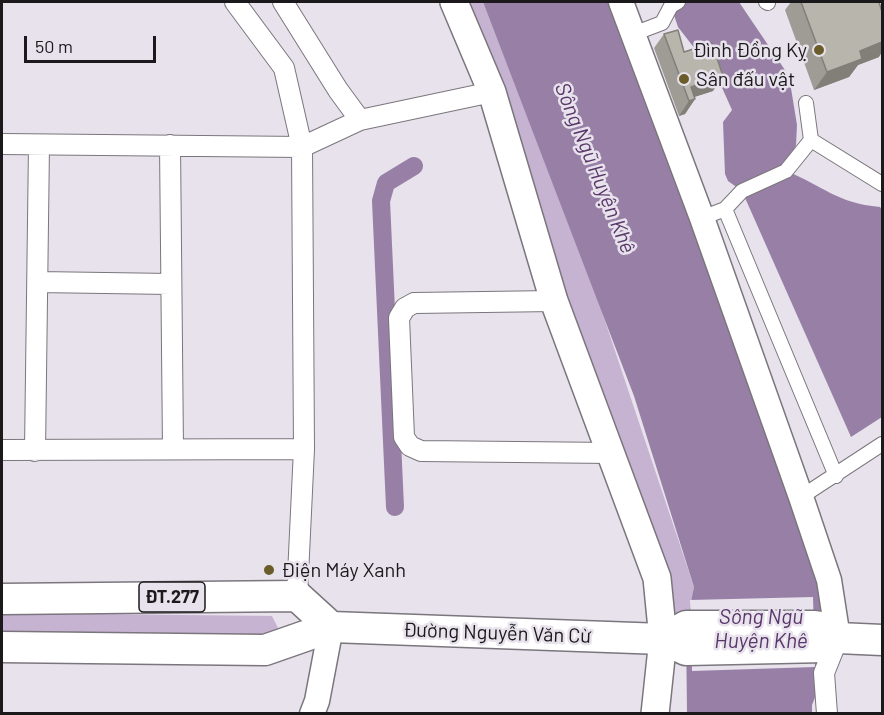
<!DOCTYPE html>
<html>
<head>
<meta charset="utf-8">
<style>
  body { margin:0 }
  #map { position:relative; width:884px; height:715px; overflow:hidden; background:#e7e2eb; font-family:Barlow,sans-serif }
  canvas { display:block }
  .frame { position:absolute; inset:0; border:3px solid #1b191c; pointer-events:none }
  .scale { position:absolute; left:24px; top:36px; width:132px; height:27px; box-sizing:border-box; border:3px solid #1b191c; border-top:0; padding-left:8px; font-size:18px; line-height:21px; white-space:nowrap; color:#1b191c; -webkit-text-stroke:4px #e7e2eb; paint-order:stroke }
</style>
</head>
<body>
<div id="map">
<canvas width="884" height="715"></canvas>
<div class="frame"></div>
<div class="scale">50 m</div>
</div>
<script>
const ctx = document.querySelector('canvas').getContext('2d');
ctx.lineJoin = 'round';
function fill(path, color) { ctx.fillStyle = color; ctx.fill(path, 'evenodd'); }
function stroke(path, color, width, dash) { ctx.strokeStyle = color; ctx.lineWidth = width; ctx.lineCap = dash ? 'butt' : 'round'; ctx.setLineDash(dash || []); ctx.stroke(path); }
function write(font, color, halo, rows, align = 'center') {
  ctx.font = font + ' Barlow,sans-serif'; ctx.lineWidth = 5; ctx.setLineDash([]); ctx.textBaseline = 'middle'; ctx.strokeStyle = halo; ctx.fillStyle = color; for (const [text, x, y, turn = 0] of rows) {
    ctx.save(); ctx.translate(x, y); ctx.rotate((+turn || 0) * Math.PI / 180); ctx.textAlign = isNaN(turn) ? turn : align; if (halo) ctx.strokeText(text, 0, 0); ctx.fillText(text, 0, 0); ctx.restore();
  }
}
const green = new Path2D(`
  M454 2H483L598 300 694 587 686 626 663 639Z
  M2 613 272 616 280 632 277 636H2Z`);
const water = new Path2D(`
  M483 2H621L838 638 812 705V713H687L686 626 694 587 634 396Z
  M661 2H739L789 76 797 125 796 145 786 171C824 186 836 203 880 207L882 210V417L851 437 742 191 728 181 725 174 723 122 732 110 711 63 702 58 678 27 671 6Z`);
const pier = new Path2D(`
  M813 597 815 667 692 671 690 600Z`);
const canal = new Path2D(`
  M395 507 381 201 386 183 414 166`);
const pedestrian = new Path2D(`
  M766 2 768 3
  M633 34 662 23 671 6 678 2
  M811 140 882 184
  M725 209 836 476
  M702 218 725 209 742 191 786 171 811 140 806 103
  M801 497 882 444`);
const minor = new Path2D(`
  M235 2 284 68 302 147 304 449 297 596
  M360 120 492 92
  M2 144 302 147 360 120 338 90 283 2
  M170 145 173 449
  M38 282 171 284
  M554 301 414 303 405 308 399 318 404 437 410 446 421 451 612 453
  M2 450 304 449
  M35 451 39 145
  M827 714 824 673 838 638`);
const tertiary = new Path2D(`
  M621 2 702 218 801 497 829 580 838 638
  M312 714 317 701 331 627`);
const secondary = new Path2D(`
  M454 2 492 92 554 301 657 578 663 639 655 714`);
const primary = new Path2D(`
  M2 599 297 596 331 627
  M663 639 686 626H815L822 627 838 638 882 640
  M2 647 265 650 331 627 663 639 686 650 825 647 838 638`);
const wall = new Path2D(`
  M791 2H879V57L858 65 849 77 814 90 785 10Z
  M664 34 684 52 713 91 694 97 695 99 685 114 679 116 654 48Z`);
const shadedWall = new Path2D(`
  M882 42V52L879 57 858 65 849 77 814 90 827 72 860 51Z
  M723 76 713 91 688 99 691 87Z
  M695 99 685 114 679 116 689 101Z`);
const building = new Path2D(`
  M801 2H879L882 12V42L860 51 862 59 827 72Z
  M678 30 684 52 712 43 723 76 691 87 695 99 689 101 664 34Z`);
const markers = [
  [819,50,6,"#6a5d2a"],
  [684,79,6,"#6a5d2a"],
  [269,570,6,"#6a5d2a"]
];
const shields = [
  [172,597,66]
];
const shieldNames = [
  ["ĐT.277",172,597]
];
const poiNames = [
  ["Đình Đồng Kỵ",807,50,"right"],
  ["Sân đấu vật",696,79],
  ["Điện Máy Xanh",281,570]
];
const streetNames = [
  ["Đường Nguyễn Văn Cừ",497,633,2]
];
const waterNames = [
  ["Sông Ngũ Huyện Khê",595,168,68],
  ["Sông Ngũ",761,617],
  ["Huyện Khê",761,641]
];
fill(green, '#c6b2d1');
fill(water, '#987fa6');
fill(pier, '#e7e2eb');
stroke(canal, '#987fa6', 18);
stroke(pedestrian, '#7b767d', 16);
stroke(minor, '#7b767d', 22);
stroke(tertiary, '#7b767d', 27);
stroke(secondary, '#7b767d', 30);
stroke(primary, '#7b767d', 33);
stroke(pedestrian, '#fff', 14);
stroke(minor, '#fff', 20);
stroke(tertiary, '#fff', 24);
stroke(secondary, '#fff', 27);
stroke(primary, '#fff', 30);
fill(wall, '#9e9c94');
fill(shadedWall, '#817f78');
fill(building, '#b8b5ac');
stroke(building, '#817f78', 1.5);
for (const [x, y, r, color] of markers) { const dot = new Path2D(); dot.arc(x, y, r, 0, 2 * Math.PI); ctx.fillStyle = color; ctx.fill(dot); stroke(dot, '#e7e2eb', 2); }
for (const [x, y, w] of shields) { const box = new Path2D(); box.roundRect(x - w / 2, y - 15, w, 30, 4.5); ctx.fillStyle = '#e7e2eb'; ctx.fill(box); stroke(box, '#1b191c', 1.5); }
write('bold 18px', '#1b191c', null, shieldNames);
write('20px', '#1b191c', '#e7e2eb', poiNames, 'left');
write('20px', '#1b191c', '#e7e2eb', streetNames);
write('italic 21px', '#59366a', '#e7e2eb', waterNames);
</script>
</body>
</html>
